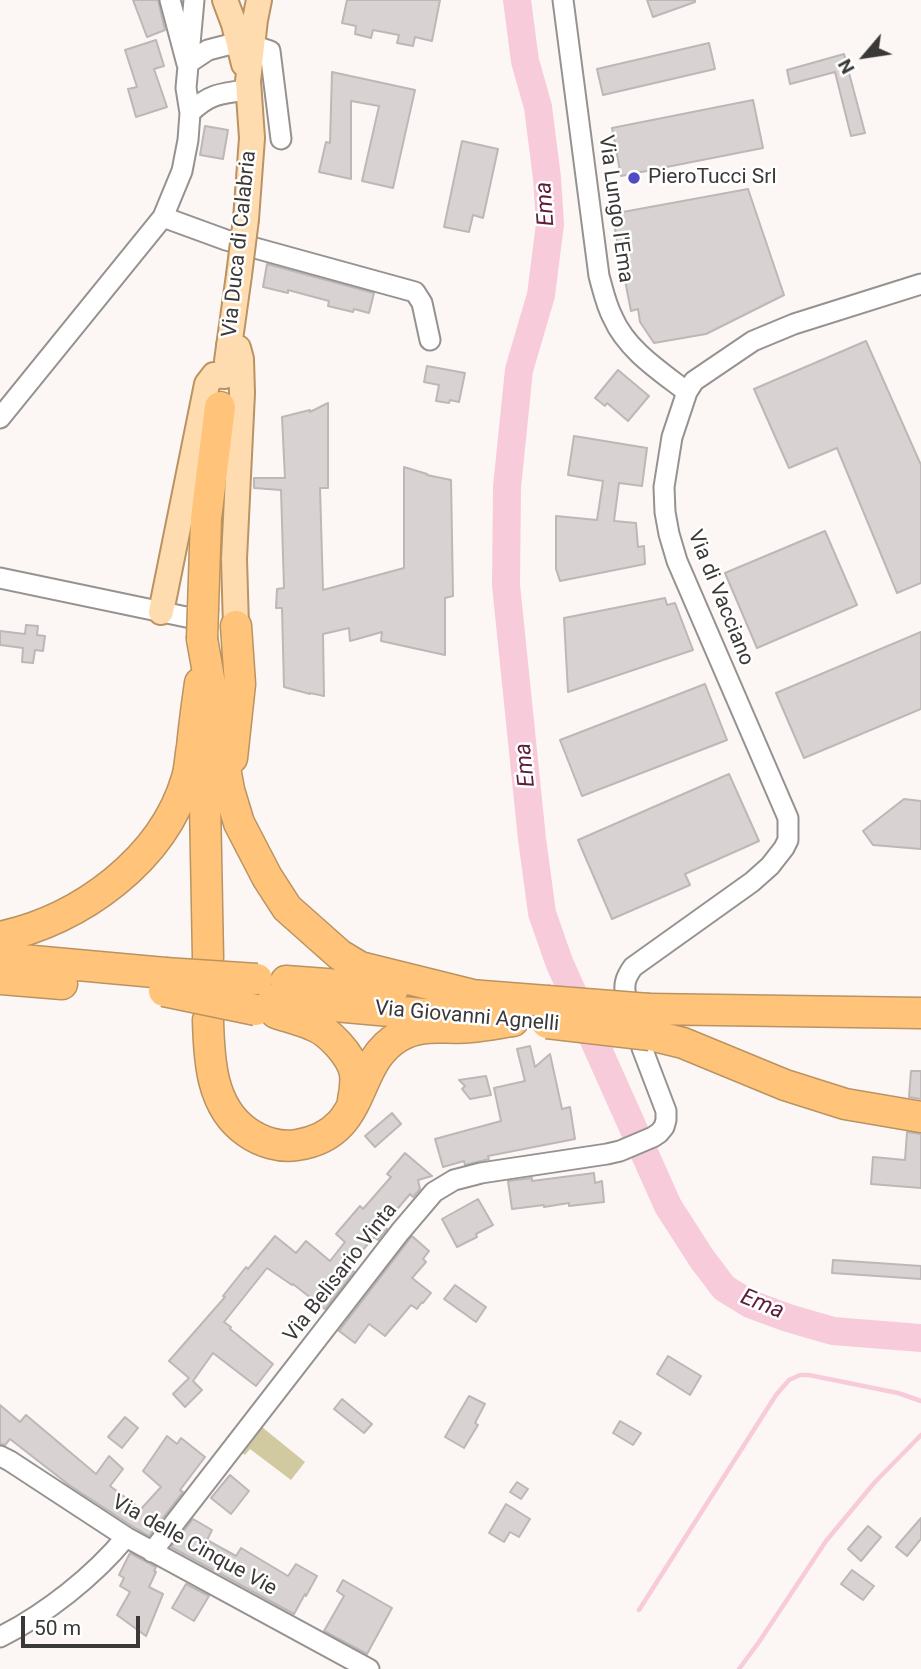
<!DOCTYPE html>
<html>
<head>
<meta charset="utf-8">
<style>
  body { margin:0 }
  #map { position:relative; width:921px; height:1669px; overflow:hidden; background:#fcf7f5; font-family:Roboto,sans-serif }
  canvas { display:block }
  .north { position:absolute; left:830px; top:21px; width:70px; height:70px; -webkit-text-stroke:5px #fff; paint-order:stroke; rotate:241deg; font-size:19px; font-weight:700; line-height:28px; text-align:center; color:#3b3938 }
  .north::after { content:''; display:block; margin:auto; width:24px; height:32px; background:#3b3938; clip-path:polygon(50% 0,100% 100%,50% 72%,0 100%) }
  .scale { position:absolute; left:21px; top:1616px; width:119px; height:32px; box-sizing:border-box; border:4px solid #3b3938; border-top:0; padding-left:9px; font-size:21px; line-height:24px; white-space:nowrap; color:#3b3938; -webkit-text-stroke:5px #fff; paint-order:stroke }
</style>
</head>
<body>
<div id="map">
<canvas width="921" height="1669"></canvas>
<div class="north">N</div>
<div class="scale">50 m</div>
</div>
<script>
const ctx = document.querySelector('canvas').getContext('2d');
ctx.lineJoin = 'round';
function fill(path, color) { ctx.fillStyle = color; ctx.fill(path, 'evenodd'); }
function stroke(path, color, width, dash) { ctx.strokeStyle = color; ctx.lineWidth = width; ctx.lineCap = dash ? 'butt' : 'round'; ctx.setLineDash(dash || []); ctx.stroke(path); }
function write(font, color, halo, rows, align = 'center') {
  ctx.font = font + ' Roboto,sans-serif'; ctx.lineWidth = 5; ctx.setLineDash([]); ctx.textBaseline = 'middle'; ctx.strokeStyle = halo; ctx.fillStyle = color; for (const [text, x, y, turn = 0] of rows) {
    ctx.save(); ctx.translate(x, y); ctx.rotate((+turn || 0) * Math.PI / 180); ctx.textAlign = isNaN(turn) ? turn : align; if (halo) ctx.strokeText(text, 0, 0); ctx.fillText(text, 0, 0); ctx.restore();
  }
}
const green = new Path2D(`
  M262 1427 305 1462 291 1480 250 1449 245 1455 240 1452Z`);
const stream = new Path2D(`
  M639 1610 776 1395 789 1380 800 1375H809L898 1393 921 1401
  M739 1669 759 1642 826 1541 875 1482 921 1435`);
const river = new Path2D(`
  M517 0 525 61 538 107 547 178 550 224 541 295 519 370 507 487 506 585 532 839 542 913 559 962 668 1206 702 1259 724 1288 750 1304 788 1318 833 1331 921 1338`);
const building = new Path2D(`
  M133 0H158L165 30 147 37Z
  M347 0H440L432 41 415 37 413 46 397 43 399 35 373 30 371 38 355 34 356 26 342 23Z
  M647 0H695V2L653 17Z
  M156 40 164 66 154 69 167 107 136 117 128 89 137 87 125 50Z
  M709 43 715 69 603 95 597 69Z
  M844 54 865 133 851 136 835 72 790 84 787 70Z
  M332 72 415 90 393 188 362 181 379 106 351 101V179L319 172 326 142 330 143Z
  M753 100 763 148 621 176 612 128Z
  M205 126 228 130 223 159 200 155Z
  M462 141 498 149 483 218 473 215 469 232 444 227Z
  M748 189 784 295 706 334 654 343 640 322 638 309 631 311 612 214Z
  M267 264 374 293 369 313 354 309 353 312 328 306 329 301 288 290V293L263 287Z
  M866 341 921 465V583L897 593 837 448 789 468 754 389Z
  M427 366 465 373 459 402 450 400 449 403 436 401 439 385 424 382Z
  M618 370 649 396 628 421 607 403 605 406 595 398Z
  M328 403V488H320L323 590 404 568V467L427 474V475L451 480 453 596 445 598V655L381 641 382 632 350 641 349 628 323 634 324 696 310 693V694L284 687 282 608H276L277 589 284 588 281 490 254 488V478H285L282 417 310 410V412Z
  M574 436 647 448 642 486 619 483 614 521 636 523 638 547 644 546 645 564 560 581 556 569V516L597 520 603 481 568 475Z
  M825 531 857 605 757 648 725 573Z
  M665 598 667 605 675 603 693 650 568 692 564 618Z
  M26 625 38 626 37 635 45 636 43 651 35 650 33 663 22 662 23 648 0 645V631L25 634Z
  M921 632V709L804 758 776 693Z
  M705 684 727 740 582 796 560 740Z
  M729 774 759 841 685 874 690 885 612 919 578 840Z
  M904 799 921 801V849L873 845 863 831Z
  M530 1046 535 1067 550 1054 562 1109 570 1107 575 1139 488 1156 489 1159 465 1165 464 1161 443 1167 435 1139 501 1121 494 1088 525 1081 517 1049Z
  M911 1071H921V1099L909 1097Z
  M486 1076 491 1095 470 1099 462 1089 465 1086 459 1080Z
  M392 1113 401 1124 375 1147 365 1136Z
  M907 1132 921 1134V1188L871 1184 873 1157 905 1160Z
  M405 1153 432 1176 418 1180 420 1189 413 1197 410 1194 383 1226 387 1229 378 1240 374 1237 348 1267 354 1272 325 1309 293 1284 292 1285 267 1268 224 1322 231 1327 230 1329 273 1364 256 1386 213 1353 193 1381 202 1390 185 1407 173 1394 189 1378 169 1361 225 1297 223 1296 246 1267 248 1269 275 1236 296 1253 306 1241 330 1261 345 1242 336 1234 360 1206 363 1209 391 1177 387 1174Z
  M594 1173 595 1183 602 1181 604 1202 569 1206V1203L544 1207V1205L512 1209 508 1181 532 1178V1181Z
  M478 1199 493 1225 476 1234 477 1237 457 1247 442 1219Z
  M412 1236 429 1251 423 1259 426 1262 412 1278 431 1293 423 1303 422 1302 417 1309 411 1305 385 1336 369 1324 355 1343 339 1331Z
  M833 1260 921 1266V1279L832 1273Z
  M455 1285 486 1307 476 1322 444 1299Z
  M668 1356 701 1376 690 1395 657 1374Z
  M469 1396 485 1404 475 1423 478 1425 464 1448 445 1437Z
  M342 1399 372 1424 364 1433 334 1409Z
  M0 1405 20 1422 26 1415 96 1474 109 1456 123 1469 110 1486 141 1509 161 1487 143 1471 167 1436 177 1444 181 1438 205 1457 180 1490 183 1492 149 1536 132 1526 69 1485 10 1439 5 1445 0 1444Z
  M125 1417 138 1428 122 1448 108 1437Z
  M620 1421 641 1433 633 1445 613 1433Z
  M230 1475 249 1491 231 1514 211 1498Z
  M517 1482 528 1489 521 1499 510 1492Z
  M506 1504 530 1519 519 1537 510 1532 504 1542 489 1533Z
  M921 1518V1539L907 1556 896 1547Z
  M193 1519 212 1530 207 1540 236 1556 241 1548 288 1576 296 1564 317 1576 306 1596 305 1594 294 1614 171 1547Z
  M868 1526 881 1537 861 1561 848 1549Z
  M130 1553 156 1567 154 1571 156 1572 149 1587 163 1594 146 1636 117 1615 130 1592 120 1586 124 1578 119 1575Z
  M852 1570 874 1586 863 1600 841 1584Z
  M343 1580 392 1608 367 1654 324 1631 344 1596 337 1591Z
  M186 1584 209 1596 194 1621 172 1608Z`);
const minor = new Path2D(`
  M170 0 187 64 208 50 239 42
  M563 0 599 276C603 290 606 305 613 318 627 350 660 371 687 392
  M252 45 270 51 281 139
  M190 113C208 94 222 93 248 90
  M163 217 226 240 415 292 422 303 430 340
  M0 418 163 217 182 171 188 140 190 113 186 88 194 0
  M0 578 191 618
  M626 996C623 984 626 977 633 967L752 882 770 866 784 848 788 840V818L677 561 669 534 665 512 664 487 672 437 687 392 694 381 753 341 794 324 921 284
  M0 1456 10 1461 126 1537 369 1669
  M152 1552 400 1232 434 1192 454 1180 481 1173 607 1154 620 1151 653 1137 659 1133 664 1127 666 1120V1111L642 1048
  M0 1637C46 1614 94 1576 126 1537`);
const major = new Path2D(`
  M225 0 234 24 244 64
  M246 219 252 138 248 81 255 20 259 0
  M229 345 238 348 241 359 242 393 234 559 236 626
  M227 361 239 275
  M161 612 207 384 214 375 225 376`);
const highway = new Path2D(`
  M203 608 206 518 220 407
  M202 639 229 790 239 823 267 877 287 908 340 955 360 967 477 996
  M204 750 208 958
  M232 758 240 684 236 626
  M0 937C80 920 163 860 187 778 190 768 190 757 192 747 194 726 197 704 200 683
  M0 958 165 973
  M0 979 62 984
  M286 981 393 989
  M457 994 547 1001
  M256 999 446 1016
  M649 1009 921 1013
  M276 1013C288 1017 300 1020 312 1025 329 1031 351 1055 355 1073 356 1082 355 1091 353 1100
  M208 1020C209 1060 211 1107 247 1132 261 1142 280 1148 297 1145 369 1134 351 1065 398 1037 423 1022 445 1030 471 1027 485 1026 499 1023 513 1021
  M650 1035 683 1043 785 1085 845 1104 921 1117`);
const majorBridge = new Path2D(`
  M239 275 246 219`);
const highwayBridge = new Path2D(`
  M202 639 203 608
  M165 973 257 979
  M164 991 256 1010
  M547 1001 649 1009
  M547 1023 650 1035`);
const markers = [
  [634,178,7,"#504bc2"]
];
const poiNames = [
  ["PieroTucci Srl",648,178]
];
const streetNames = [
  ["Via Lungo l'Ema",615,209,82],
  ["Via Duca di Calabria",240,244,-84],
  ["Via di Vacciano",720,598,68],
  ["Via Giovanni Agnelli",467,1017,5],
  ["Via Belisario Vinta",341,1273,-52],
  ["Via delle Cinque Vie",194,1546,29]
];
const waterNames = [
  ["Ema",546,204,-94],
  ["Ema",526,765,-96],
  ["Ema",762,1305,22]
];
fill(green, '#d1c9a0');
stroke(stream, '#f8cbda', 4.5);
stroke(river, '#f8cbda', 28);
fill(building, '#d8d3d2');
stroke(building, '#bdb7b7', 2);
stroke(minor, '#969290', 23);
stroke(major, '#ba9362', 28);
stroke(highway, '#ba9362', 33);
stroke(minor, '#fff', 19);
stroke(major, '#ffdcaf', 24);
stroke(highway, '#ffc479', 30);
stroke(majorBridge, '#ba9362', 28, []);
stroke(highwayBridge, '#ba9362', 33, []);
stroke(majorBridge, '#ffdcaf', 24);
stroke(highwayBridge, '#ffc479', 30);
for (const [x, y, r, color] of markers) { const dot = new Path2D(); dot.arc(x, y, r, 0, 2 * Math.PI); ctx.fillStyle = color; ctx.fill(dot); stroke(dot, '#fff', 2.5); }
write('21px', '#3b3938', '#fff', poiNames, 'left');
write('21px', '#3b3938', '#fff', streetNames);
write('italic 23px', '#5e1e3b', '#fff', waterNames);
</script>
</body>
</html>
